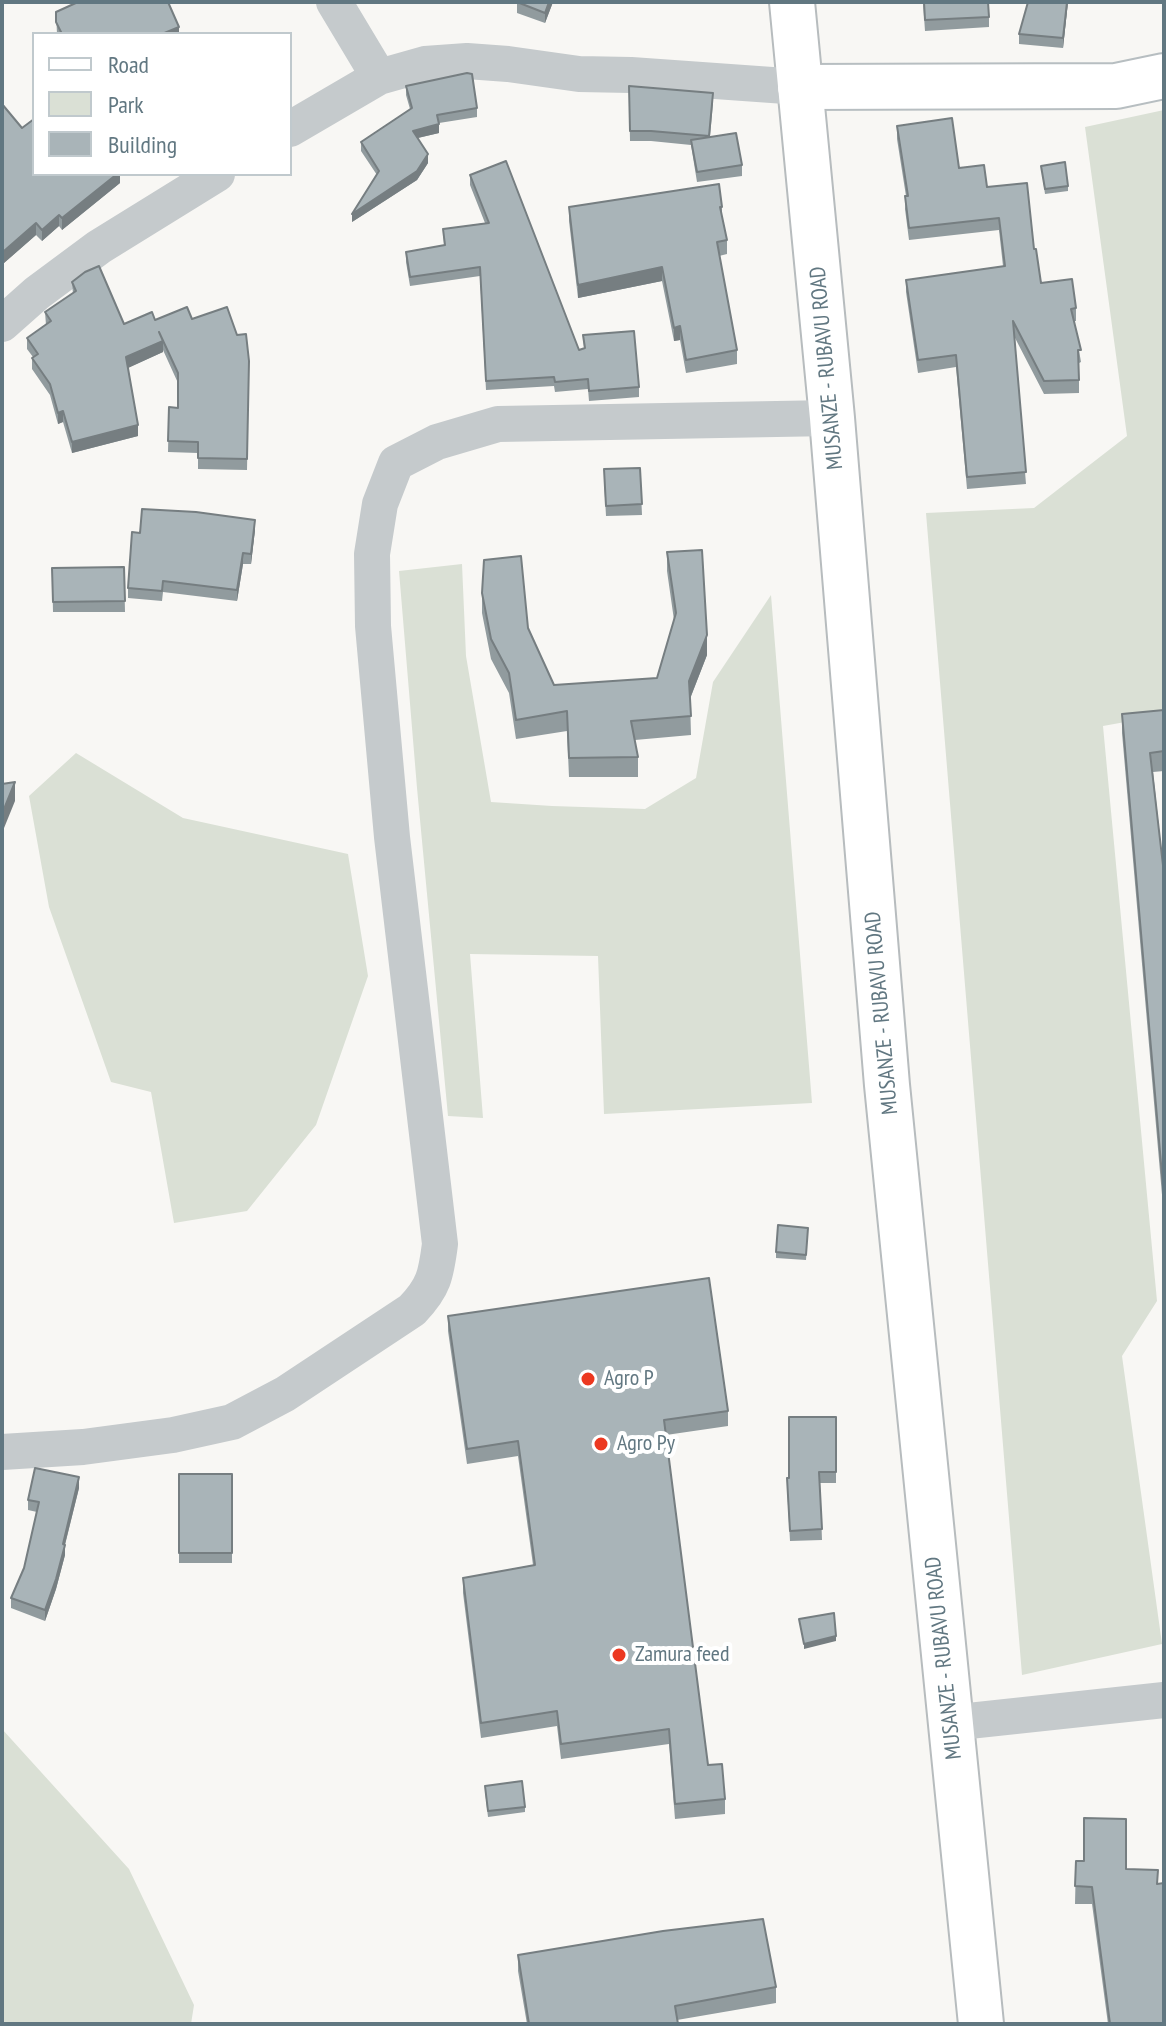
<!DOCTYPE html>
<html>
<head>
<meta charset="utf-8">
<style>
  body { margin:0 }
  #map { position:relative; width:1166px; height:2026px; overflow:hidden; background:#f8f7f4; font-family:"PT Sans Narrow",sans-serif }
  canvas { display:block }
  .frame { position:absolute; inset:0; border:4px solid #617781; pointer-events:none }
  .legend { position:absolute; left:32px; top:32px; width:260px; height:144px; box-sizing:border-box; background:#fff; border:2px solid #c0c9cd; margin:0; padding:10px 14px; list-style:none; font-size:24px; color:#617781 }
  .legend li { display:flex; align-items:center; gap:16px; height:40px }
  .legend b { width:40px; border:2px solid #c0c9cd }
</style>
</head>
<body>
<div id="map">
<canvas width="1166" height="2026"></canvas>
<div class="frame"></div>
<ul class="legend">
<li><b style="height:10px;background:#fff"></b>Road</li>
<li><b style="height:22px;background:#dae0d5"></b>Park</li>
<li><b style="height:22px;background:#a9b4b8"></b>Building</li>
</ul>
</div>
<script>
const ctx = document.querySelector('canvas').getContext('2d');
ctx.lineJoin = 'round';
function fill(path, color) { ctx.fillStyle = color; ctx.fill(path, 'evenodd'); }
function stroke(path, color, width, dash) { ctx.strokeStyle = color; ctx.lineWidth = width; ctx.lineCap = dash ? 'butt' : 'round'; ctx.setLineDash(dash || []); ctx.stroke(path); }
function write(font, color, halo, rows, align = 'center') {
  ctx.font = font + ' "PT Sans Narrow",sans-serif'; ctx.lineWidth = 8; ctx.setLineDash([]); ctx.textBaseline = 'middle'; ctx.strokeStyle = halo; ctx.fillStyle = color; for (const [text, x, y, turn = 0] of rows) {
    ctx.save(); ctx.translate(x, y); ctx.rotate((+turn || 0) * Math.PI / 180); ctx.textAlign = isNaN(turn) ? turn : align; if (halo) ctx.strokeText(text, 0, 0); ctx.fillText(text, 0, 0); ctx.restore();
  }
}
const green = new Path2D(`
  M1164 110V715L1103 726 1157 1301 1122 1356 1162 1644 1022 1675 926 513 1034 508 1127 436 1085 127Z
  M462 564 466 656 491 802 552 806 645 809 696 778 713 682 771 595 812 1103 604 1114 598 956 470 954 483 1118 448 1116 417 788 399 571Z
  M76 753 183 818 348 854 368 976 316 1125 247 1211 174 1223 151 1092 111 1082 49 907 29 796Z
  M2 1729 129 1869 194 2005 191 2024H2Z`);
const street = new Path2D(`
  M334 2 379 77
  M290 129 379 77 425 64 467 61 508 64 579 74 631 75 800 87
  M2 324 37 293 99 247 217 174
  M2 1452 83 1447 173 1435 232 1422 285 1394 412 1310C434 1287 436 1275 440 1244L392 837 373 626 372 554 380 504 396 463 437 442 498 424 832 418
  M950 1723 1164 1700`);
const secondary = new Path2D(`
  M800 87 1116 86 1164 76`);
const highway = new Path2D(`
  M792 2 832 418 887 1085 981 2024`);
const wall = new Path2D(`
  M517 2H553L545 23 517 13Z
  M923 2 989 17V27L925 31Z
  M1028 2H1068L1063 48 1019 44V34Z
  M56 12 179 34H57Z
  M406 86 477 108V117L439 123V133L418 138 428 163 417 180 352 222 377 175 361 151V142L410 109 406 95Z
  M629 86 713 103 710 137 742 165V176L697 182 691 145 651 141H630Z
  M2 104 22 128 120 174V183L62 230 59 226 42 241 36 235 4 263 2 260Z
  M897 126 987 187 1034 249 1041 283 1076 308V321H1074L1081 362 1079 363V393L1044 394 1014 336 1026 484 967 489 956 367 918 373 906 292V280L1003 266 999 230 909 240 905 209 906 196 897 139Z
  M1041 166 1068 186V191L1045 194Z
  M470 175 579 350 584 349 583 335 639 387V397L589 401 588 389 555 392 554 386 486 390 480 276 410 286 406 262V252L444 246 443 229 485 223 470 185Z
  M569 207H722V218L727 240V254L719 256 737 350V364L686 373 680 340 674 341 662 281 578 298 569 221Z
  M72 282 124 324 155 320 192 319 237 335 249 361 247 470 198 469V453L168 452 169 407 178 408V383L163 350V352L127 368 138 436 72 453 63 422 58 424 50 395 32 369V358L33 357 27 349V338L46 325 45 312 73 294Z
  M640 468 642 515 606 516 604 480Z
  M255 530 251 564H243L237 601 163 592 162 601 128 598V588L140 533Z
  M667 552 707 655 690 699 691 735 635 740 638 757V777H569L567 731 516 739 509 693 491 659 482 613V593L528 628 554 685 657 678 674 620 667 571Z
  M124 567 125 612H53L52 568Z
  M1164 710V771L1153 772 1164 874V1218L1122 733V714Z
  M808 1228 806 1260 776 1258V1252Z
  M448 1316 728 1411V1426L666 1435 708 1765 725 1799V1814L675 1819 669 1744 561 1759 557 1726 481 1738 463 1593V1578L533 1565 518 1456 467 1464 448 1331Z
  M836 1417V1483H820L822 1540 790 1541 787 1488 789 1478Z
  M179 1474H232V1563H179Z
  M79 1488 65 1545V1555L56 1589 45 1621 11 1608V1598L24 1568 37 1512 28 1510V1500Z
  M485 1791 525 1807V1812L488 1817Z
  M1076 1861 1126 1869 1157 1884 1164 2024H1108L1092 1904H1075Z
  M518 1955 776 1987V2003L677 2020 678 2024H527L518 1971Z`);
const shadedWall = new Path2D(`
  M549 2H553L545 23V13Z
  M1067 2H1068L1063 48V38Z
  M179 27V34H162Z
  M439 124V133L413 139V131Z
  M428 154V163L417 180 352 222V214Z
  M117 174H120V183L62 230V218Z
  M59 215V226L42 241V230Z
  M36 223V235L4 263V251Z
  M662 267V281L578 298V285Z
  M680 326V340L674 341V328Z
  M163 341V352L126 369V357Z
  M63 411V422L58 424V413Z
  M138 425V436L72 453V442Z
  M255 520V530L251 564V554Z
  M243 553V564L237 601V590Z
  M707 635V655L689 701V681Z
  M15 782V801L2 833V814Z
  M79 1477V1488L63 1552 65 1545V1555L56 1589 45 1621V1610L63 1544Z
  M836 1636V1641L804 1649V1644Z`);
const building = new Path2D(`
  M78 2H168L179 27 162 34H62L56 22V12Z
  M517 2H549L545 13Z
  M924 2H988L989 17 925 20Z
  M1028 2H1067L1063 38 1019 34Z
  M467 73 472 74 477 108 437 115 439 124 413 131 428 154 417 171 352 214 379 171 361 142 412 108 406 86Z
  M629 86 713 93 709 136 651 131H630Z
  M2 104 22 128 34 119V174H117L62 218 59 215 42 230 36 223 4 251 2 249Z
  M952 118 959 168 984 165 987 187 1027 183 1034 249H1036L1041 283 1072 279 1076 308 1071 309 1081 350H1078L1079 380 1044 381 1013 321 1026 472 967 477 956 355 918 360 906 280 1005 266 999 218 909 228 905 196H908L897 126Z
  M736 133 742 165 697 172 691 140Z
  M506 161 579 350 585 348 583 335 634 331 639 387 589 391 588 379 555 382 554 377 486 381 480 267 410 277 406 252 445 245 443 229 489 223 470 175Z
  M1065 162 1068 186 1045 189 1041 166Z
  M719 184 722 207H720L727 240 717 242 737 350 686 360 680 326 674 328 662 267 578 285 569 207Z
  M99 266 124 324 152 312 155 320 187 307 192 319 227 307 237 335 246 334 249 361 247 459 198 458V442L168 441 169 407 178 408V373L159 332 163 341 126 357 138 425 72 442 63 411 58 413 50 384 32 358 38 354 27 338 51 321 45 312 76 291 72 282 85 272Z
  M640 468 642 504 606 506 604 469Z
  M142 509 196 512 255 520 251 554 243 553 237 590 163 581 162 591 128 588 132 532 140 533Z
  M702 550 707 635 689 681 691 716 631 721 638 757 569 758 567 711 516 720 509 673 491 639 482 593 484 560 521 556 528 628 554 685 657 678 676 613 667 552Z
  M124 567 125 601 53 602 52 568Z
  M1164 710V751L1150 753 1164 874V1198L1122 714Z
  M15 782 2 814V784Z
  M778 1225 808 1228 806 1255 776 1252Z
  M709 1278 728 1411 664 1420 708 1765 722 1764 725 1799 675 1804 669 1729 561 1744 557 1711 481 1723 463 1578 535 1565 518 1441 467 1449 448 1316Z
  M789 1417H836V1472H819L822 1529 790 1531 787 1478H789Z
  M35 1468 79 1477 63 1544 65 1545 56 1579 45 1610 11 1598 24 1568 39 1502 28 1500Z
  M179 1474H232V1553H179Z
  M834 1613 836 1636 804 1644 799 1619Z
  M522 1781 525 1807 488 1811 485 1786Z
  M1084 1818 1126 1819V1869L1158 1870 1157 1884 1164 1883V2024H1110L1092 1887 1075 1886 1076 1861H1084Z
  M763 1919 776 1987 675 2006 678 2024H529L518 1955 663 1931Z`);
const markers = [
  [588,1379,8,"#ec3820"],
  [601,1444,8,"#ec3820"],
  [619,1655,8,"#ec3820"]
];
const streetNames = [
  ["MUSANZE - RUBAVU ROAD",827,368,-95],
  ["MUSANZE - RUBAVU ROAD",882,1013,-95],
  ["MUSANZE - RUBAVU ROAD",944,1658,-96]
];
const poiNames = [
  ["Agro P",604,1379],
  ["Agro Py",617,1444],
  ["Zamura feed",635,1655]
];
fill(green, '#dae0d5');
stroke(secondary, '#b7bec1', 48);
stroke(highway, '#b7bcbe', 48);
stroke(street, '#c5cacc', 36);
stroke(secondary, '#fff', 44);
stroke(highway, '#fff', 44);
fill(wall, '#919b9e');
fill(shadedWall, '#767e81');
fill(building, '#a9b4b8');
stroke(building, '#767e81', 2);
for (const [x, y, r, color] of markers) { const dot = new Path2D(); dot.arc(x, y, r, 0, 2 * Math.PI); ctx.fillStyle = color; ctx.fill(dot); stroke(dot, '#fff', 3); }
write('22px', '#617781', '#fff', streetNames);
write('22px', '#617781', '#fff', poiNames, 'left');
</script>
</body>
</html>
